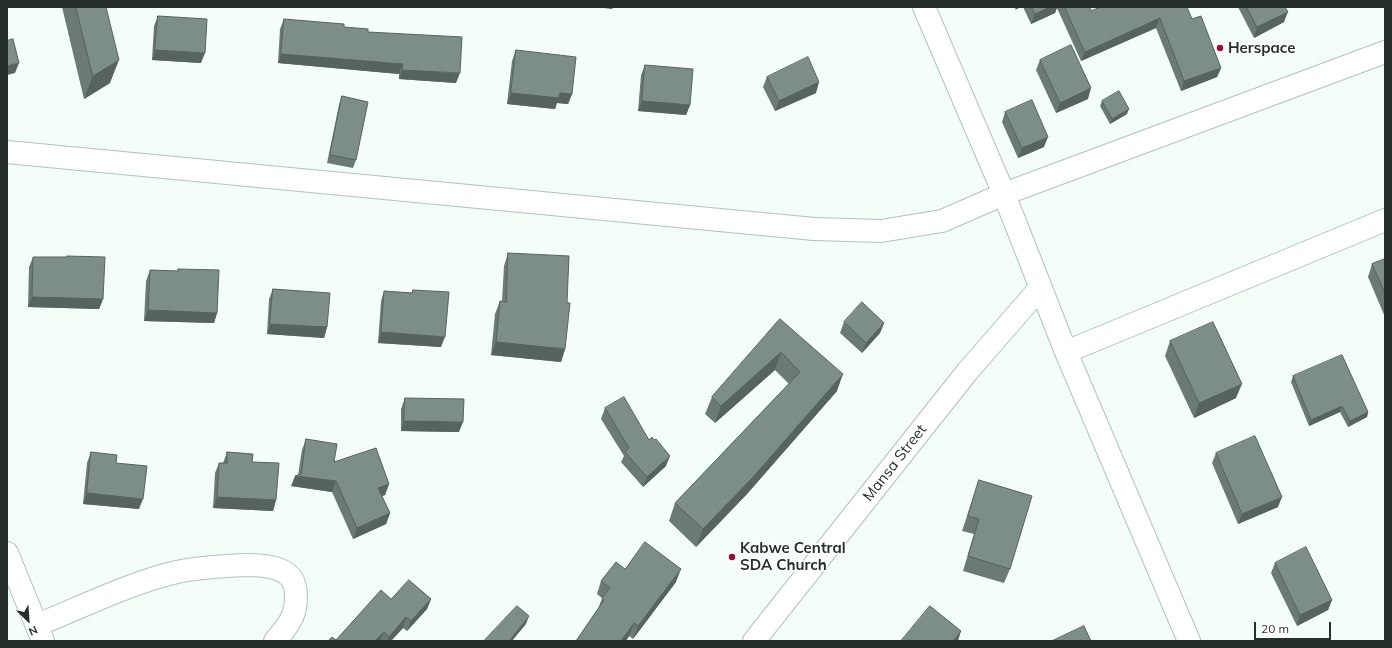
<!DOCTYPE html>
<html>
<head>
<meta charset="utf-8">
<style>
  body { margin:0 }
  #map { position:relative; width:1392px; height:648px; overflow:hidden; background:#f3fef9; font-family:Mulish,sans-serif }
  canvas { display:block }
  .frame { position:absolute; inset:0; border:8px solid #272f2b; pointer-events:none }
  .north { position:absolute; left:8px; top:600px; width:40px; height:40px; -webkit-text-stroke:3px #fff; paint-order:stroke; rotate:155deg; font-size:11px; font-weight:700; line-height:16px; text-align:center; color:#272f2b }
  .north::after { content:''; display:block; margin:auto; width:14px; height:18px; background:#272f2b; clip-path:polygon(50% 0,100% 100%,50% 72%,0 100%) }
  .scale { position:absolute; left:1254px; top:622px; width:77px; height:18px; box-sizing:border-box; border:2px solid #272f2b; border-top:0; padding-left:5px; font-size:12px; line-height:14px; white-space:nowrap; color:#272f2b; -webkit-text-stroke:3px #fff; paint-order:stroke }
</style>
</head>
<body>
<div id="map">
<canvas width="1392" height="648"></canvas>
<div class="frame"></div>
<div class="north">N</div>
<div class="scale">20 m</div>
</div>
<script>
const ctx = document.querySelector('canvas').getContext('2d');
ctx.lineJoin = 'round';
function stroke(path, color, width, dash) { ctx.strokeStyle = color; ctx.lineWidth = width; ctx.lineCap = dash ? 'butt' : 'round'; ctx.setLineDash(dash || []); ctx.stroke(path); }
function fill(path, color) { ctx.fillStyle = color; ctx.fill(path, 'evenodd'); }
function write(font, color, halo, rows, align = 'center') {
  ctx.font = font + ' Mulish,sans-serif'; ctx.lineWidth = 3; ctx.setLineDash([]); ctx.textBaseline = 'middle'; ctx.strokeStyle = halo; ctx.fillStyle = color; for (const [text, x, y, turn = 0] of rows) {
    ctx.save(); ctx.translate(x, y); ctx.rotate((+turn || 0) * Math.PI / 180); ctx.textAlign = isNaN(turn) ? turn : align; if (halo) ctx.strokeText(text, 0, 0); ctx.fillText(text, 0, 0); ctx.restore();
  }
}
const minor = new Path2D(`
  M924 7 1004 194 1066 352 1189 641
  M7 152 814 229 881 231 942 221 1004 194 1385 52
  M1066 352 1385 220
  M7 553 43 641
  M37 625C80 608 132 582 177 572 200 567 223 566 246 565 263 565 291 566 295 587 299 611 291 623 275 641
  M754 641 967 372 1040 288`);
const wall = new Path2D(`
  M62 7H106L110 83 84 99Z
  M1023 7H1090L1091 11 1192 19 1221 68 1217 77 1181 91 1156 28 1081 61 1057 8 1055 13 1031 24Z
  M1238 7H1285L1284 22 1254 38Z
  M158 16 201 63 152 60 154 26Z
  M284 19 344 27 368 32 456 83 399 79V74L278 63 280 29Z
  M516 50 572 94 568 104 557 103 555 109 507 104 512 61Z
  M1040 60 1088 99 1056 113 1036 70Z
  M645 65 690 105 686 115 638 111 641 75Z
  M767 77 816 93 775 111 763 87Z
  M342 96 356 160 353 168 327 163 339 105Z
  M1102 101 1127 114 1110 124 1100 106Z
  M1005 112 1044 147 1018 158 1002 122Z
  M508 253 567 303 565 349 561 362 491 355 495 314 500 301H502L504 266Z
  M67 256 103 299 99 309 28 307 29 267 33 257H67Z
  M1385 259V317L1368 277 1372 264Z
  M178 269 217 313 214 323 144 321 146 281 150 270 177 271Z
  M273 289 327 327 324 338 267 334 269 299Z
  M413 290 441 347 378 343 381 301 384 291 411 293Z
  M780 319 837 391 747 494 696 547 669 521 675 503 789 384 775 370 715 423 705 414 712 397Z
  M844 322 884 323 880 333 862 353 840 333Z
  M1170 341 1236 398 1194 418 1165 356Z
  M1293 376 1368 412 1367 417 1348 427 1340 412 1309 426 1291 382Z
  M405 398 459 432 401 431V409Z
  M605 408 649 440H654L666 466 643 487 621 462 624 456 601 419Z
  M306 439 334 462 389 484 385 495 382 496 390 513 386 524 353 539 332 492 291 486 298 475 302 450Z
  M91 452 116 463 139 509 83 504 87 463Z
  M227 452 252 462 276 500 273 511 213 508 215 473 219 463H223Z
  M1216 453 1278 507 1238 524 1212 463Z
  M979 480 1010 569 1004 583 963 571 974 534 962 531Z
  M1275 563 1332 600 1328 610 1297 626 1271 573Z
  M625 569 676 582 633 639 629 636 626 641H576L598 609 602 598 597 594 601 581Z
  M391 599H431L427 609 407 631 403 628 391 641H328L336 640Z`);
const shadedWall = new Path2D(`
  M596 7H613L612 9Z
  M1016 7H1021L1015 10Z
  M1050 7H1057L1055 13 1031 24 1035 14Z
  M1288 12 1284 22 1254 38 1257 27Z
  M1160 18 1156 28 1081 61 1085 52Z
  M155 50 205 53 201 63 152 60Z
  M281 54 403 64 399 74 278 63Z
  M119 60 110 83 84 99 93 76Z
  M19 63 15 73 7 75V66Z
  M1221 68 1217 77 1181 91 1184 81Z
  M402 70 460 73 456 83 399 79Z
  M819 82 816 93 775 111 779 101Z
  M1091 88 1088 99 1056 113 1060 103Z
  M511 93H560L572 94 568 104 557 103 555 109 507 104Z
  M642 101 690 105 686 115 638 111Z
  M1129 109 1127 114 1110 124 1112 119Z
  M1048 137 1044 147 1018 158 1022 148Z
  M32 297 103 299 99 309 28 307Z
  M148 310 217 313 214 323 144 321Z
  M884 323 880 333 862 353 866 343Z
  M270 324 327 327 324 338 267 334Z
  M381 332 445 337 441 347 378 343Z
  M496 342 565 349 561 362 491 355Z
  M781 352 775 370 715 423 721 406Z
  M843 374 837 391 747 494 696 547 703 529Z
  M1242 384 1236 398 1194 418 1199 403Z
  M1342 406 1340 412 1309 426 1311 420Z
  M1368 412 1367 417 1348 427 1350 421Z
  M404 421 463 422 459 432 401 431Z
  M670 456 666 466 643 487 647 477Z
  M295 476 336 481 332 492 291 486Z
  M389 484 385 495 374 499 378 488Z
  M87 493 143 499 139 509 83 504Z
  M217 497 276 500 273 511 213 508Z
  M1282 497 1278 507 1238 524 1242 514Z
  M390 513 386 524 353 539 357 528Z
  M681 569 676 582 633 639 638 626Z
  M431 599 427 609 407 631 411 621Z
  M1332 600 1328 610 1297 626 1300 615Z
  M529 616 526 624 512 641H509Z
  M406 617 403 628 391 641H387L389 637Z
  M634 623 629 636 626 641H621Z
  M961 631 958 641H953Z
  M384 632 380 641H375Z`);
const building = new Path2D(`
  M76 7H106L119 60 93 76Z
  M1032 7H1050L1035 14Z
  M1065 7H1090L1091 11 1100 7H1187L1192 19 1201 16 1221 68 1184 81 1160 18 1085 52Z
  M1247 7H1285L1288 12 1257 27Z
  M158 16 207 19 205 53 155 50Z
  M284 19 344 24V27L368 29V32L462 37 460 73 402 70 403 64 281 54Z
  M13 39 19 63 7 66V41Z
  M1071 45 1091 88 1060 103 1040 60Z
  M516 50 576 57 572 94 560 93 559 98 511 93Z
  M808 57 819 82 779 101 767 77Z
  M645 65 693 69 690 105 642 101Z
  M1119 91 1129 109 1112 119 1102 101Z
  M342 96 368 102 356 160 330 155Z
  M1032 100 1048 137 1022 148 1005 112Z
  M508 253 569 256 567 303H570L565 349 496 342 500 301 506 302Z
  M67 256 105 257 103 299 32 297 33 257H67Z
  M1385 259V293L1372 264Z
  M178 269 219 270 217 313 148 310 150 270 178 271Z
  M273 289 330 293 327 327 270 324Z
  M413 290 449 292 445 337 381 332 384 291 412 293Z
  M862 302 884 323 866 343 844 322Z
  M780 319 843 374 754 476 703 529 675 503 800 372 781 352 721 406 712 397Z
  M1213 322 1242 384 1199 403 1170 341Z
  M1342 355 1368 412 1350 421 1342 406 1311 420 1293 376Z
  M624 397 649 440 652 437 654 440 656 439 670 456 647 477 625 452 629 448 605 408Z
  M405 398 464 399 463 422 404 421Z
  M1255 436 1282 497 1242 514 1216 453Z
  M306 439 337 444 334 462 376 448 389 484 378 488 390 513 357 528 336 481 295 476 301 474Z
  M91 452 117 455 116 463 147 466 143 499 87 493Z
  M227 452 253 454 252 462 279 463 276 500 217 497 219 463H227Z
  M979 480 1032 496 1010 569 968 556 979 519 968 516Z
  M645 542 681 569 638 626 634 623 621 641H576L604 600 602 598 610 588 601 581 616 562 625 569Z
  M1306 547 1332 600 1300 615 1275 563Z
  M409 580 431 599 411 621 406 617 389 637 384 632 375 641H328L332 637 336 640 381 590 391 599Z
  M517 606 529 616 509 641H484Z
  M930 606 961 631 953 641H901Z
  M1084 626 1091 641H1052Z`);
const markers = [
  [1220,48,4,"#a50833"],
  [732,557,4,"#a50833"]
];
const poiNames = [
  ["Herspace",1228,48],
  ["Kabwe Central",740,548],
  ["SDA Church",740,565]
];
const streetNames = [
  ["Mansa Street",895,463,-52]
];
stroke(minor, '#b0c3ba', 24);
stroke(minor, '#fff', 22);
fill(wall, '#6b7a73');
fill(shadedWall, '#57635e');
fill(building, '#7c8e86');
stroke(building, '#57635e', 1);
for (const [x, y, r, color] of markers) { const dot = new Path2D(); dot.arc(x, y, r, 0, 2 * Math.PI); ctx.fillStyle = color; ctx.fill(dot); stroke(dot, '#fff', 1.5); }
write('bold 15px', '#272f2b', '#fff', poiNames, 'left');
write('15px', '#272f2b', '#fff', streetNames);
</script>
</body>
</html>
